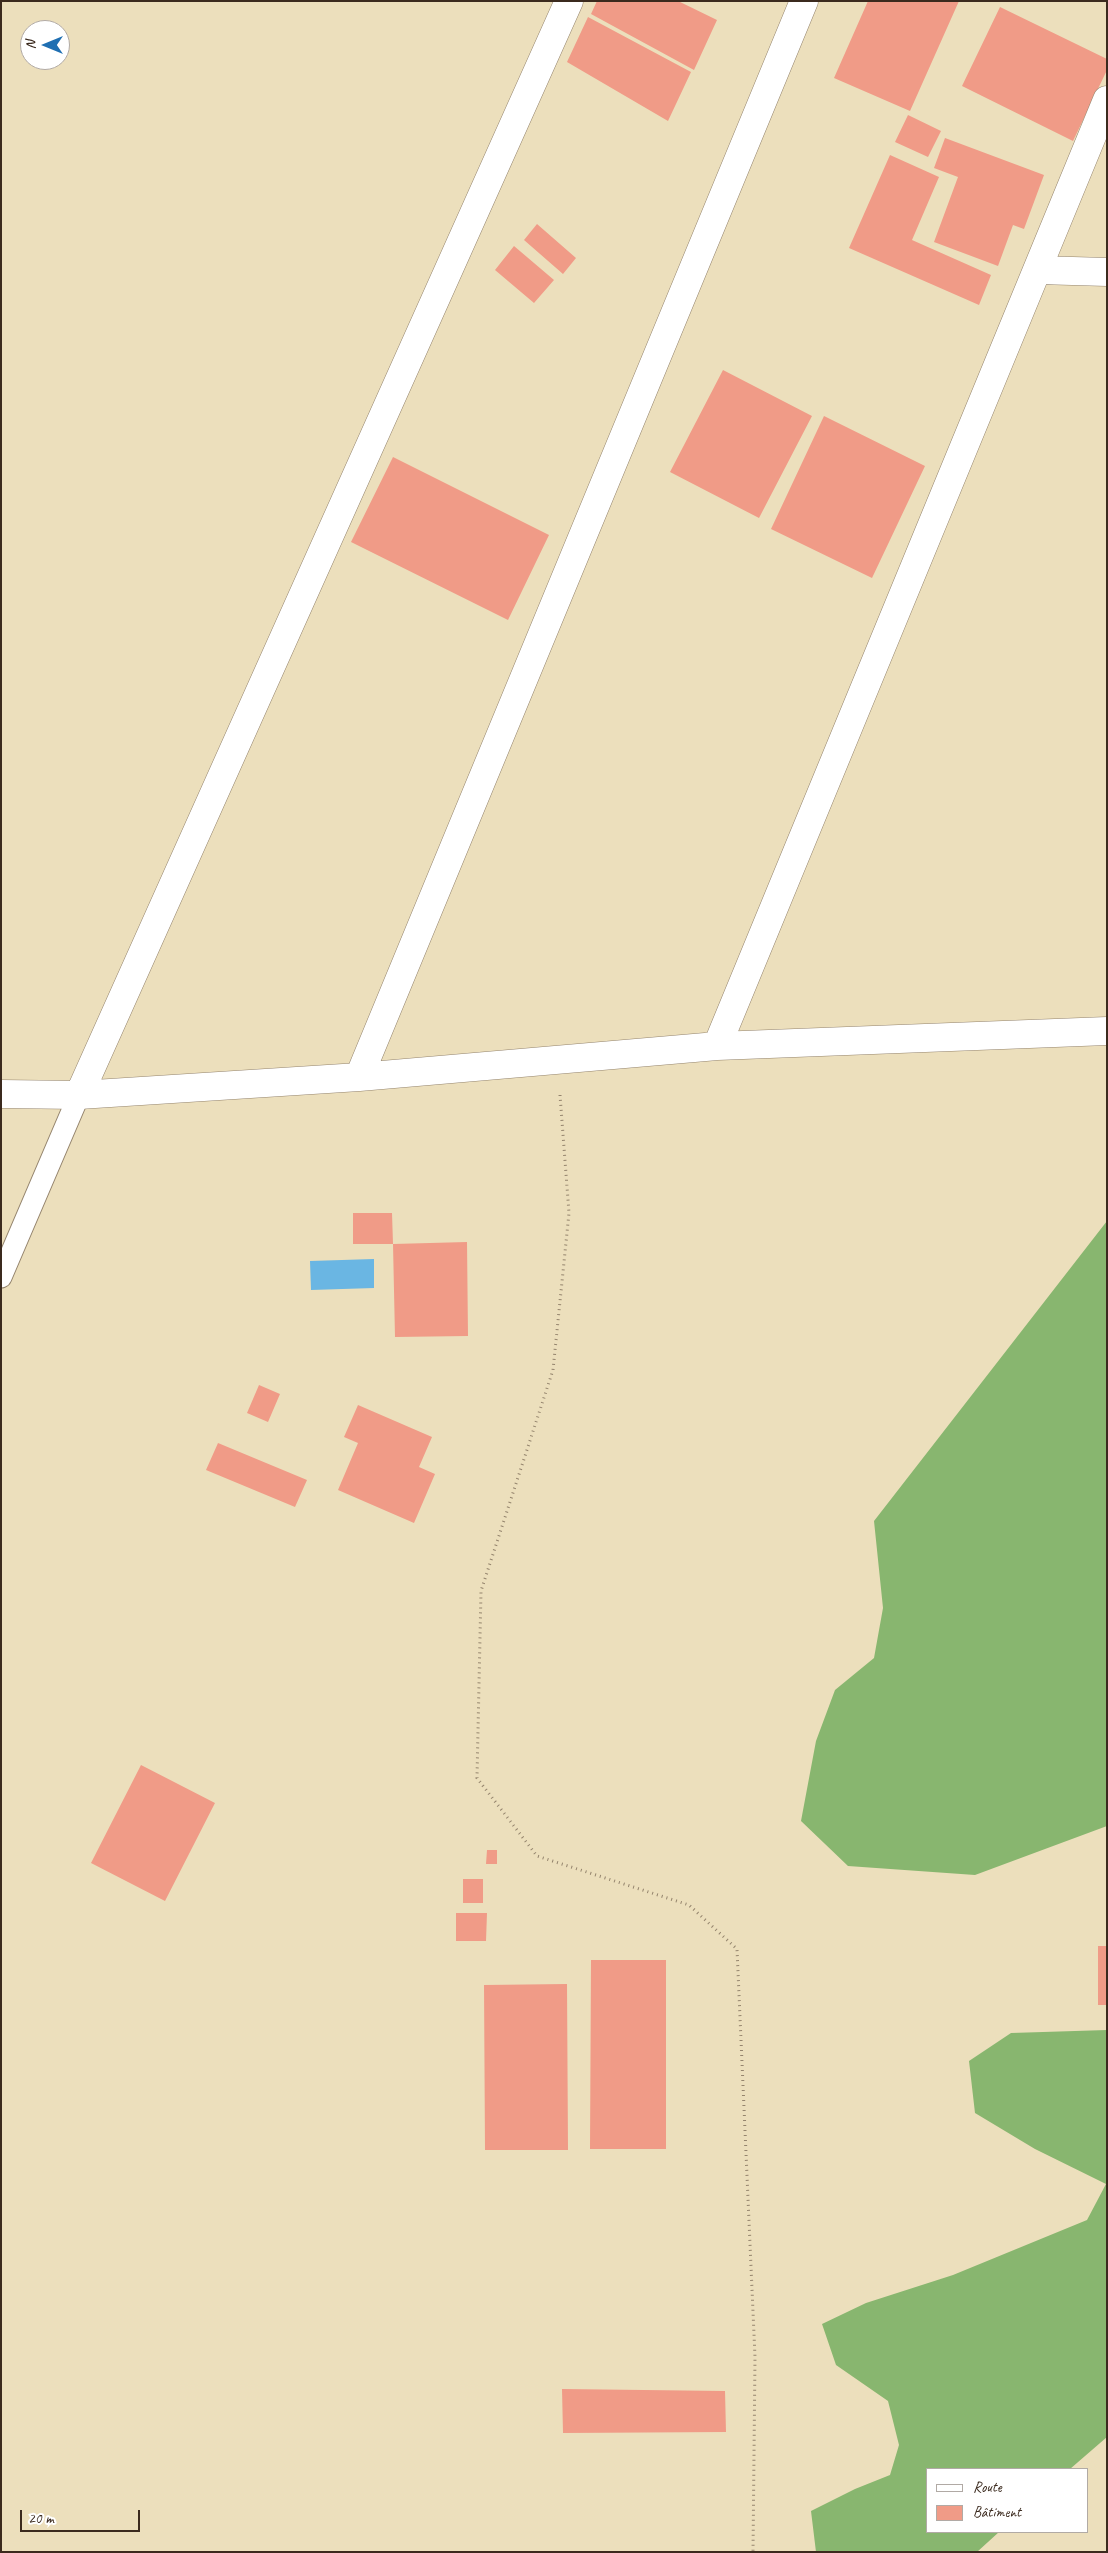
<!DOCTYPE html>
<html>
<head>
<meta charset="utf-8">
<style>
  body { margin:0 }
  #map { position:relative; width:1108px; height:2553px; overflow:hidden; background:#ecdfbc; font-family:Caveat,sans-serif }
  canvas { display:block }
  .frame { position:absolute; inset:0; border:2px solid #3b2a1e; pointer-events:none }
  .legend { position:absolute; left:926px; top:2468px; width:162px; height:65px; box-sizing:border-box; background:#fff; border:1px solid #b1aaa5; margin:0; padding:6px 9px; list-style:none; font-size:15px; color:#3b2a1e }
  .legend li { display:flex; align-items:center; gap:10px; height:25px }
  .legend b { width:25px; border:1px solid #b1aaa5 }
  .north { position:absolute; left:20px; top:20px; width:50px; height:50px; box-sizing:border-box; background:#fff; border:1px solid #b1aaa5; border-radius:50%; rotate:270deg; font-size:14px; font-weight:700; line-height:20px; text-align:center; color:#3b2a1e }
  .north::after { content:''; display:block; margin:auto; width:18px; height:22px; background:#1f6fb2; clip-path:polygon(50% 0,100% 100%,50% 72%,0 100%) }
  .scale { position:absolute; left:20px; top:2510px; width:120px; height:22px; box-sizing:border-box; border:2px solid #3b2a1e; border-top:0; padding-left:6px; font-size:15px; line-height:18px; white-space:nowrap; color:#3b2a1e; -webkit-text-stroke:4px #fff; paint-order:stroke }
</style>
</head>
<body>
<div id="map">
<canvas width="1108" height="2553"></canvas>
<div class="frame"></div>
<ul class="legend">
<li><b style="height:6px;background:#fff"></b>Route</li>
<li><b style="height:14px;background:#f09b87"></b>Bâtiment</li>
</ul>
<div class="north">N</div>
<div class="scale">20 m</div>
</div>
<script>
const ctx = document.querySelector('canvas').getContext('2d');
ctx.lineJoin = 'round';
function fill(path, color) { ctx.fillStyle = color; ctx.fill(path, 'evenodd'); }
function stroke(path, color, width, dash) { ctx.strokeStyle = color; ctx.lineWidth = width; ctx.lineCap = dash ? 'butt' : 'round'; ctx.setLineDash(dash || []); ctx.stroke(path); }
const forest = new Path2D(`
  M1107 1221V1826L975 1875 848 1866 801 1821 816 1741 835 1690 874 1658 883 1608 874 1521Z
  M1107 2030V2437L1070 2469H927V2532H999L977 2552H816L811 2511 855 2489 890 2475 899 2445 888 2401 836 2365 822 2324 866 2303 953 2275 1087 2220 1106 2184 1035 2149 975 2113 969 2061 1011 2033Z`);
const water = new Path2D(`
  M374 1259V1288L311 1290 310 1261Z`);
const building = new Path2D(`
  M597 1H678L717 20 694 70 591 14Z
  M868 1H959L910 111 834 78Z
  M1000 7 1107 59V70L1073 141 962 86Z
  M588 17 691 72 668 121 567 62Z
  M908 115 941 131 928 157 895 142Z
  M945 138 1044 175 1024 229 1013 225 998 266 934 242 958 177 934 168Z
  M890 155 939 177 912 240 991 275 979 305 849 248Z
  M537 224 576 258 563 274 524 240Z
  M514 246 554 280 534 303 495 270Z
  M723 370 812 416 759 518 670 472Z
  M824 416 925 466 872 578 771 529Z
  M393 457 549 535 508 620 351 542Z
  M353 1213H392L393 1244H353Z
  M467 1242 468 1336 395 1337 393 1244Z
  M259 1385 280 1394 268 1422 247 1413Z
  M358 1405 432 1437 419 1467 435 1474 414 1523 338 1490 358 1443 344 1437Z
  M218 1443 307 1480 295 1507 206 1470Z
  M141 1765 215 1803 165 1901 91 1863Z
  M487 1850H497V1864H486Z
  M463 1879H483V1903H463Z
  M456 1913H487L486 1941H456Z
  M1098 1946H1107V2005H1098Z
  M591 1960H666V2149H590Z
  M567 1984 568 2150H485L484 1985Z
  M562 2389 725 2391 726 2432 563 2433Z`);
const path = new Path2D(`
  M560 1095 569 1213 553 1370 481 1591 477 1778 537 1856 689 1905 737 1949 755 2357 753 2552`);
const lane = new Path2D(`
  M1 1277 79 1095`);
const street = new Path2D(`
  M1038 270 1107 272
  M717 1046 1107 100
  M359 1077 804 1
  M1 1094 79 1095 359 1077 717 1046 1107 1031
  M79 1095 569 1`);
fill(forest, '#88b66f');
fill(water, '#6ab6e3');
fill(building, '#f09b87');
stroke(lane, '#94846d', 23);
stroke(street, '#94846d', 29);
stroke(path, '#94846d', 3, [1, 4]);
stroke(lane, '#fff', 21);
stroke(street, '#fff', 28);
</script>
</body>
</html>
